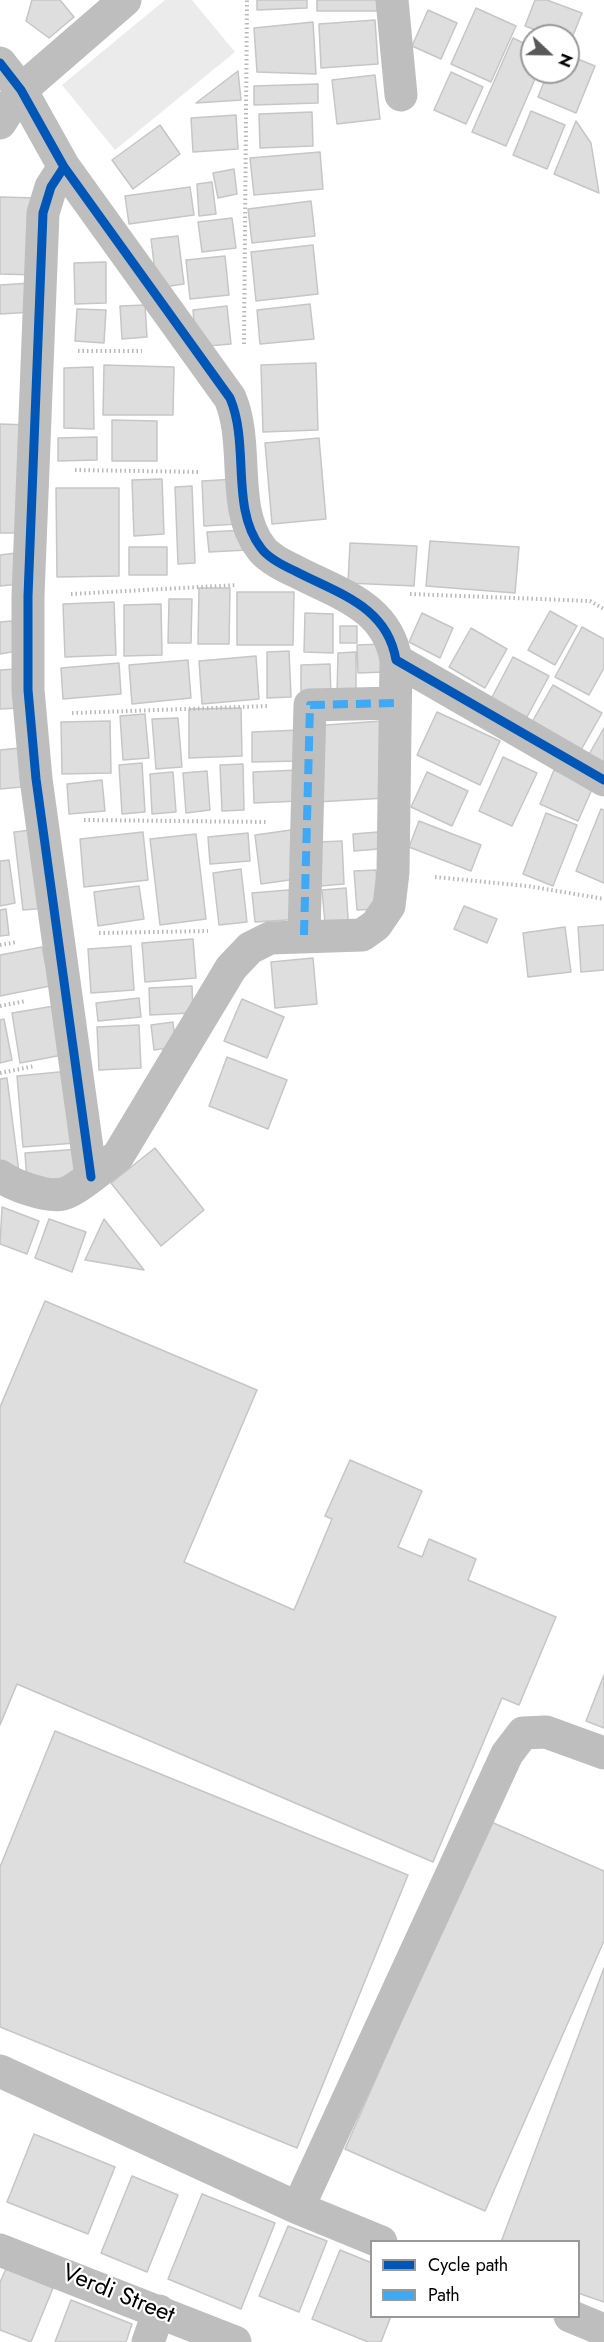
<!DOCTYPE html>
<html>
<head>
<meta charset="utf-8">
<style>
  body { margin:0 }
  #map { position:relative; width:604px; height:2342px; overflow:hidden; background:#fff; font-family:Jost,sans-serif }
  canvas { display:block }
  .legend { position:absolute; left:370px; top:2240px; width:210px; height:78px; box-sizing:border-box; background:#fff; border:2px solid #999; margin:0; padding:8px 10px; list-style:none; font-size:18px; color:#000 }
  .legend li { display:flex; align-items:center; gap:12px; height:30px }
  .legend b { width:30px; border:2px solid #999 }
  .north { position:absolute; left:520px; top:24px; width:60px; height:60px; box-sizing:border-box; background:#fff; border:2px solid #999; border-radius:50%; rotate:112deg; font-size:16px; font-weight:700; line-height:24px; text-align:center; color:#000 }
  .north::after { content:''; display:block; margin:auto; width:21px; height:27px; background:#595959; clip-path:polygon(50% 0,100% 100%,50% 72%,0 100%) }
</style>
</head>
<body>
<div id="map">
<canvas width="604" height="2342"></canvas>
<ul class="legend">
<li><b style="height:8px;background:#0057b8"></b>Cycle path</li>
<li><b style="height:8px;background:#3fa9f5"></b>Path</li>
</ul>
<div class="north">N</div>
</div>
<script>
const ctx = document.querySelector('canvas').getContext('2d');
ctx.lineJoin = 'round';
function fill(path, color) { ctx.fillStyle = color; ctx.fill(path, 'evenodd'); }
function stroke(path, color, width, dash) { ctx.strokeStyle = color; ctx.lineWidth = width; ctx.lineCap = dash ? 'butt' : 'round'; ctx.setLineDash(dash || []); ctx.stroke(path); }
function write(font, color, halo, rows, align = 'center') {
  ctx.font = font + ' Jost,sans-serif'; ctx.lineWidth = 4.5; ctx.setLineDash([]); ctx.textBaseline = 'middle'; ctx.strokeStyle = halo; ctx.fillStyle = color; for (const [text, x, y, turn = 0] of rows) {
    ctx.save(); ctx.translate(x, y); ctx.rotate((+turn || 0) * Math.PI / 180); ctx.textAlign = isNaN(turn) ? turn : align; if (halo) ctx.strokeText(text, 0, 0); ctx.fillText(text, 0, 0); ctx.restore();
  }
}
const green = new Path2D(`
  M165 0H192L235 52 115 150 62 85Z`);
const building = new Path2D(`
  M32 0H60L74 17 49 38 26 21Z
  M257 0H307V8L257 10Z
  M317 0H377V11H317Z
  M535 0H547L582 13 570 43 568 36H552L525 26Z
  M476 8 516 26 491 82 451 64Z
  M428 10 457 23 441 59 412 46Z
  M375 20 378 64 321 68 319 24Z
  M313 22 316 74 257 72 254 28Z
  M513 38 532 47V72H538L506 146 472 132Z
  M568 55 595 66 576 113 538 97 548 72H568Z
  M238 71 241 100 196 103Z
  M451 72 483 87 466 124 434 110Z
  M375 75 380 119 337 124 332 80Z
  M318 84V103L254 105V86Z
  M531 111 565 125 547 169 513 155Z
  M312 112 313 146 260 148 259 114Z
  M236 115 238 149 193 152 191 118Z
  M576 121 591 143 599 193 554 174Z
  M160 125 180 154 133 189 112 160Z
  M320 152 323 189 254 195 250 158Z
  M234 169 237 194 218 198 213 173Z
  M212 182 216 214 199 216 197 184Z
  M190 187 194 215 129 224 125 196Z
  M0 197 39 198 37 275 0 274Z
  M311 201 315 236 252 243 248 209Z
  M232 218 236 248 202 252 198 222Z
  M178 236 184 284 157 288 151 239Z
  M313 245 318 294 256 301 251 252Z
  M225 256 229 295 190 299 186 260Z
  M106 262V303L75 304 74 263Z
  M31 283 33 312 0 314V285Z
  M310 304 314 339 260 344 257 310Z
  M145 305 147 337 122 339 120 306Z
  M227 306 231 344 196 347 193 310Z
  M77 309 106 310 104 343 75 341Z
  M316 363 318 430 263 432 261 365Z
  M104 365 174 367 173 415H103Z
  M93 367 94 429 64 428V368Z
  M112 420 157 421V461H112Z
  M0 424 30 425 28 533H0Z
  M97 437V460L58 461V438Z
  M319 438 326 519 272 524 265 443Z
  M162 479 164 534 134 536 132 480Z
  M236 479 238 524 204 526 202 481Z
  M192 486 195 563 178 564 175 487Z
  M56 488H119V576L57 577Z
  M246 530 248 550 209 552 207 532Z
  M430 541 519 547 515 593 426 586Z
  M350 543 417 546 414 586 348 583Z
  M129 547H167V575H129Z
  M16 553 20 584 0 586V555Z
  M199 588H230L229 644H198Z
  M237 592H294L293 645H237Z
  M169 599H192L191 643H168Z
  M114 602 116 655 65 657 63 604Z
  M161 604 162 655 124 656V605Z
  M550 611 577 626 555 665 528 650Z
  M305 613 333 614V653L304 652Z
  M422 613 453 628 440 658 409 642Z
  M12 621 17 651 0 654V622Z
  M340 626H357V643H340Z
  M582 627 604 639V668L589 695 555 677Z
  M471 628 507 649 485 688 449 667Z
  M383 644 385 672 358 673 357 645Z
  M289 651 291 697 267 698V652Z
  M356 652V693H337L338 653Z
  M256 656 259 699 202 704 199 661Z
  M513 657 549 676 527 717 491 699Z
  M188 660 191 698 132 704 129 665Z
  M119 663 121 694 63 699 61 668Z
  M330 664 331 698 301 699V665Z
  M16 669 20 708 0 709V670Z
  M553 685 602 713 581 750 532 722Z
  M241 708 242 756 189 758V709Z
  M437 712 500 741 480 785 417 755Z
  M145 714 149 758 123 760 120 716Z
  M178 718 182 767 156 769 152 719Z
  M110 721 111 773 62 774 61 722Z
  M381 721 386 798 317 802 313 726Z
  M604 728V765L588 756Z
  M300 730V761L252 762V732Z
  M30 747 33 786 0 789V750Z
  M503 757 537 773 512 826 479 811Z
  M142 763 145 812 122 814 119 765Z
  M243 764 244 810 222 811 220 765Z
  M299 770 300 801 254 803 253 772Z
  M554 770 593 787 578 821 540 804Z
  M207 771 210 810 186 813 183 773Z
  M173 772 176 812 152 814 150 774Z
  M427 772 468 791 452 826 411 807Z
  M102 780 105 811 69 814 67 784Z
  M601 809 604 810V883L576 871Z
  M546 813 577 825 553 886 523 874Z
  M419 821 481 845 471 871 409 847Z
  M40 829 48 908 23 910 14 832Z
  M291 830 297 879 261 884 255 835Z
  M143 832 148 880 84 887 80 839Z
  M378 832 379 849 354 851 353 834Z
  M248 833 250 861 210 864 208 837Z
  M196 834 206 919 160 925 150 839Z
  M342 841 344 884 321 886 319 842Z
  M9 860 15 903 0 906V861Z
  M241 869 247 922 219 925 213 873Z
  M376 870 379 909 357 910 354 871Z
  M139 886 144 919 98 926 94 892Z
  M346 888 349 932 326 934 322 890Z
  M300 889 302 919 255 922 252 893Z
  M464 906 497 919 487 943 454 929Z
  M6 909 9 935 0 936V910Z
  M604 925V970L581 972 578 927Z
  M565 927 571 972 528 977 523 933Z
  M193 939 196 978 145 982 142 943Z
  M131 946 134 990 91 993 88 949Z
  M42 947 50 986 0 996V955Z
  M313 958 317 1004 275 1008 271 962Z
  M192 986 193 1013 150 1015 149 988Z
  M139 998 141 1017 98 1021 96 1003Z
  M242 999 284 1017 267 1058 224 1041Z
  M60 1005 68 1054 20 1063 12 1013Z
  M4 1019 12 1060 0 1063V1020Z
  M173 1022 176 1047 154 1050 151 1025Z
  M139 1025 141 1068 99 1070 97 1027Z
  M227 1057 287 1080 268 1129 209 1106Z
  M70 1071 76 1143 23 1147 17 1076Z
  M7 1078 20 1180 0 1169V1079Z
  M155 1148 204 1210 161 1246 111 1183Z
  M80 1149 82 1177 27 1181 25 1153Z
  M2 1207 39 1221 27 1254 0 1244Z
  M49 1219 86 1232 72 1272 35 1258Z
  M104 1219 144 1270 85 1260Z
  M45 1301 257 1390 184 1562 294 1610 332 1519 325 1516 350 1460 422 1491 398 1547 422 1557 429 1539 476 1559 468 1580 556 1617 519 1705 502 1698 433 1862 17 1684 0 1725V1407Z
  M604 1675V1728L586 1721Z
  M55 1731 408 1875 297 2148 0 2027V1867Z
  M489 1821 604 1871V1941L485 2211 345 2149Z
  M604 1968V2302L578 2293V2242H501Z
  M34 2134 115 2167 88 2234 7 2202Z
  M132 2176 178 2195 147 2272 101 2253Z
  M202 2194 275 2223 241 2309 168 2279Z
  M288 2226 327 2241 299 2312 259 2296Z
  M340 2250 372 2263V2316H391L381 2342H368L312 2319Z
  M6 2269 53 2288 31 2342 0 2330V2282Z
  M71 2300 132 2324 126 2342H55Z`);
const path = new Path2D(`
  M244 344 247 0
  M78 351H142
  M75 470 200 472
  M71 594 237 585
  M410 594 590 601 604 609
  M72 713 269 706
  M84 820 266 822
  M435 877 527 886 604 899
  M99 933 208 931
  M0 945 17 942
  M0 1006 26 1001
  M0 1073 35 1066`);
const minor = new Path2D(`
  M392 0 401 95
  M0 63 21 90 64 167 230 398C250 445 230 508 261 548 268 558 284 566 295 571 339 594 387 606 396 660L604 780
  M0 123 21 90 125 0
  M64 167 51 187 43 213 28 596V690L36 779 91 1177
  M304 935 310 705 395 703
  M0 1176C13 1185 47 1198 63 1194 76 1191 106 1165 118 1156L231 968 250 948 270 938 362 935 376 925 389 906 393 872 396 660
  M0 2071 298 2208 381 2242
  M298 2208 507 1754 523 1733 546 1732 604 1753
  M0 2250 235 2342
  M570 2316 604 2330
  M148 2342 159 2311`);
const quiet = new Path2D(`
  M304 935 310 705 395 703`);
const cycleway = new Path2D(`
  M0 63 21 90 64 167 230 398C250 445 230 508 261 548 268 558 284 566 295 571 339 594 387 606 396 660L604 780
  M64 167 51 187 43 213 28 596V690L36 779 91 1177`);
const streetNames = [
  ["Verdi Street",118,2295,22]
];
fill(green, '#ebebeb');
fill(building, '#dedede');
stroke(building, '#c6c6c6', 1.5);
stroke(path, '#b9b9b9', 4, [1.5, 3]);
stroke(minor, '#bebebe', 33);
stroke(quiet, '#3fa9f5', 8, [15, 8]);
stroke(cycleway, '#0057b8', 9);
write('24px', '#000', '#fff', streetNames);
</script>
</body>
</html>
